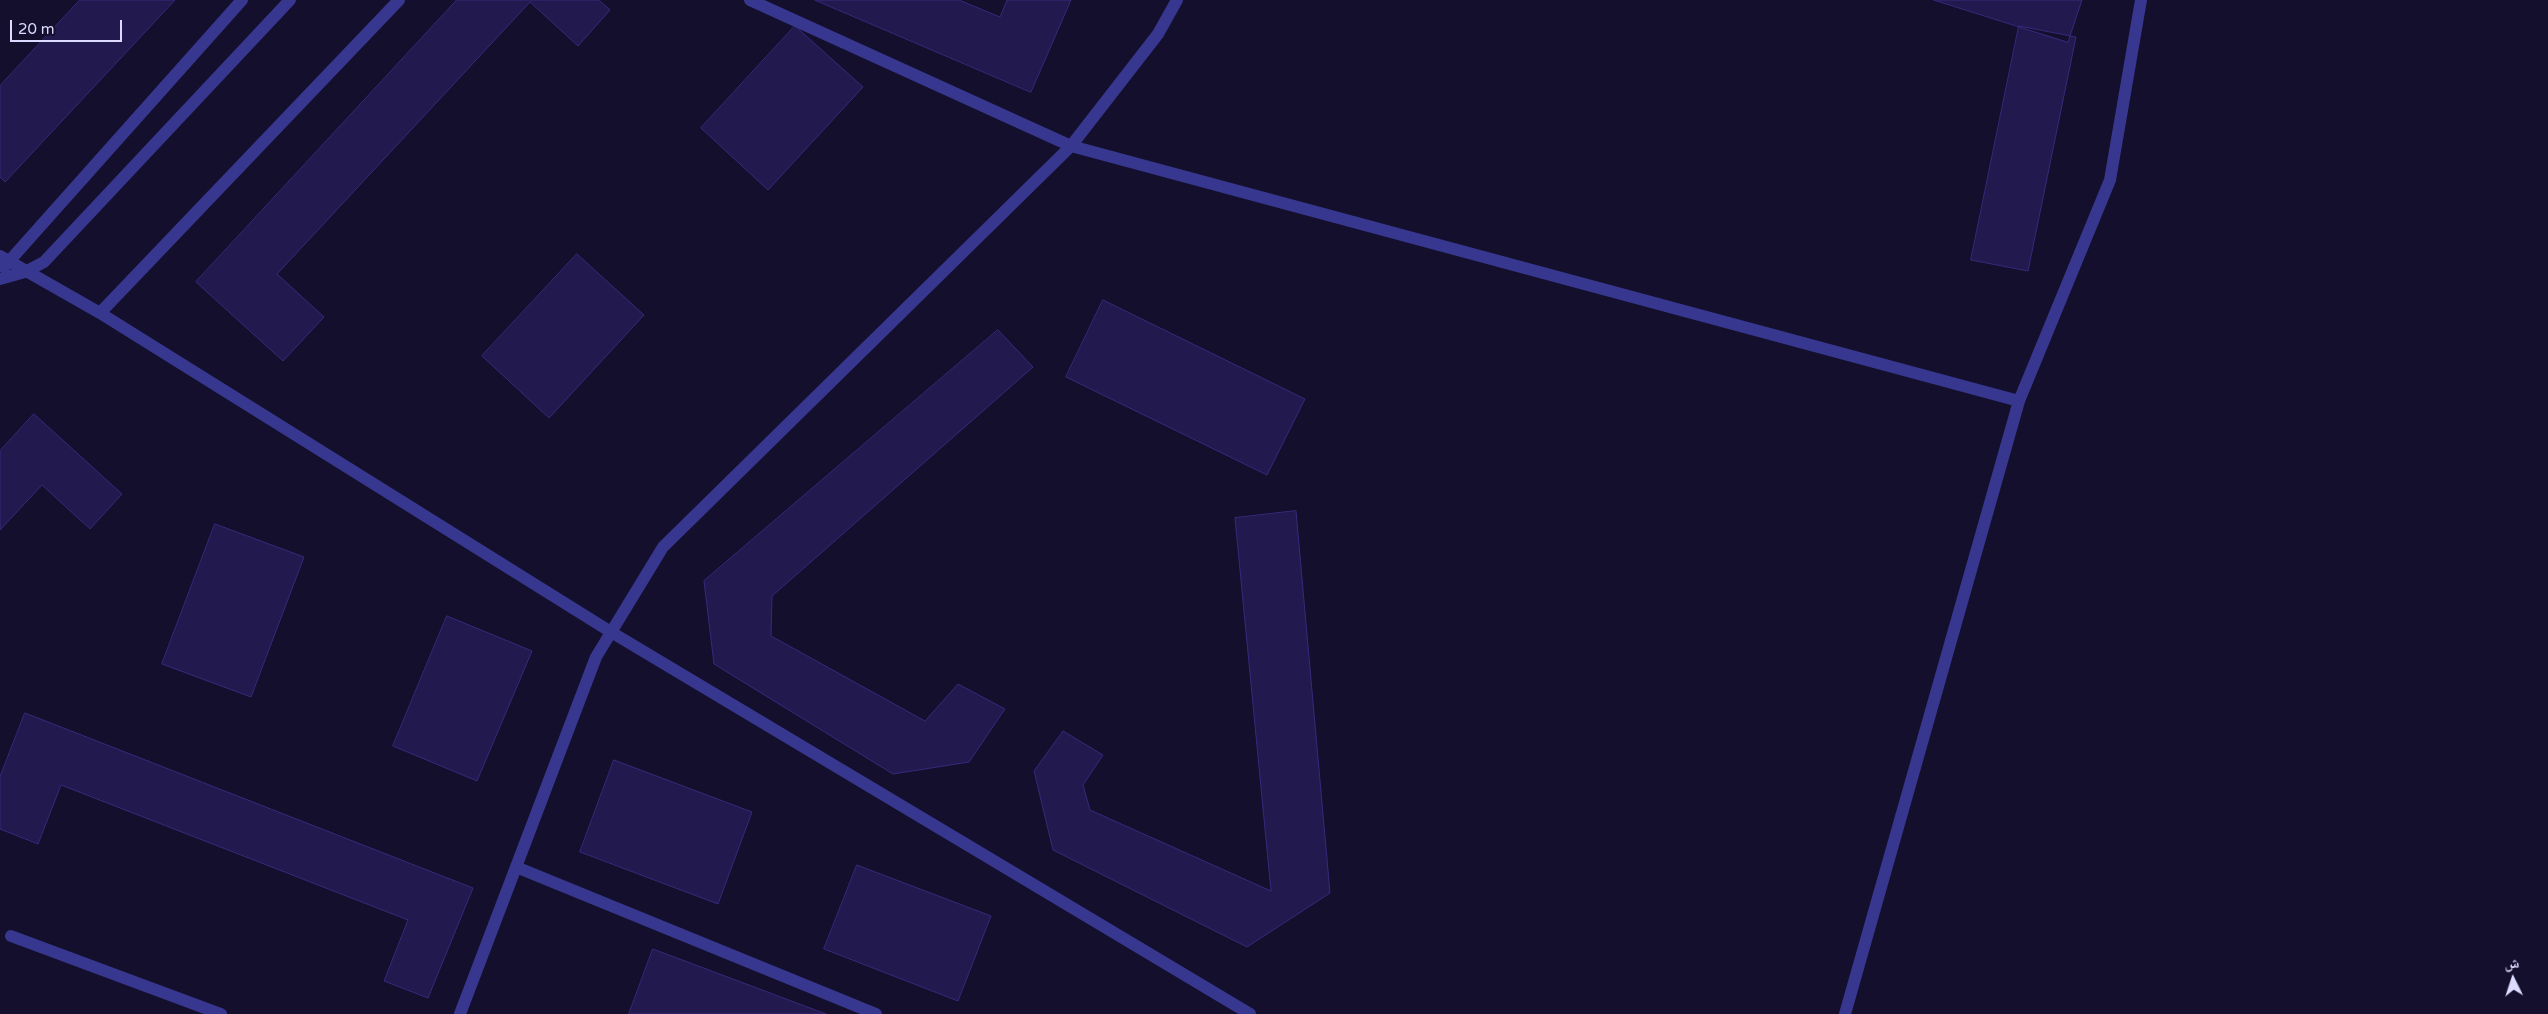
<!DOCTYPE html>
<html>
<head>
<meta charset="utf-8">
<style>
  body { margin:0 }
  #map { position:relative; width:2548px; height:1014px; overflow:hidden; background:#130f2c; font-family:"Varela Round","Noto Naskh Arabic",sans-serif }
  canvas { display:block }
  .north { position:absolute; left:2488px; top:954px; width:50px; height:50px; -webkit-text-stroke:4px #130f2c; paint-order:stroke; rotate:356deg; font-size:14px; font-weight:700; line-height:20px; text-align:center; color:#dddaff }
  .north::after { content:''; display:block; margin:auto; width:18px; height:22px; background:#dddaff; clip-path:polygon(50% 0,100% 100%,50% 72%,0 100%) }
  .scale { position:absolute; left:10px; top:20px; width:112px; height:22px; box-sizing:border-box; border:2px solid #dddaff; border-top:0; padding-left:6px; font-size:15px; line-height:18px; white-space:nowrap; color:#dddaff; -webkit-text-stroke:4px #130f2c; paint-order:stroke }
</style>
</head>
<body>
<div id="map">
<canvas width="2548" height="1014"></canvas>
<div class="north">ش</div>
<div class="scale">20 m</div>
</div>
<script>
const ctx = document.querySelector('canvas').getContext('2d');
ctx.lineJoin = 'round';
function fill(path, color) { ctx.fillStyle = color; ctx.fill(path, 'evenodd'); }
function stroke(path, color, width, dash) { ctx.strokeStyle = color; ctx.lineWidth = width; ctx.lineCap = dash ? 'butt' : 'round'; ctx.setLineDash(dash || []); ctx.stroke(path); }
const building = new Path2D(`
  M80 0H175L5 182 0 177V86Z
  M457 0H599L610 10 578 46 530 2 277 274 324 317 283 361 196 282Z
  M815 0H959L1000 17 1007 0H1071L1031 92Z
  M1934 0H2082L2068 42Z
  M795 26 863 87 768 190 701 128Z
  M2019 26 2076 37 2028 271 1971 260Z
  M577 254 644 315 549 418 482 356Z
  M1103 300 1305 399 1267 475 1066 377Z
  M998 330 1033 367 772 596 771 636 925 721 958 684 1005 709 969 762 893 774 714 664 704 581Z
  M34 414 122 494 90 529 42 485 0 530V451Z
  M1296 511 1330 893 1247 947 1053 850 1034 771 1063 731 1103 755 1083 785 1090 810 1271 891 1235 518Z
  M215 524 304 557 251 697 162 664Z
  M447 616 532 651 477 781 393 746Z
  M25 713 473 888 428 998 384 981 408 920 61 785 38 844 0 829V777Z
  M614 760 752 812 718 904 580 852Z
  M857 865 991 916 958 1001 824 949Z
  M653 949 826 1014H629Z`);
const minor = new Path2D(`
  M750 0 1071 146 2019 401
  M0 256 100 313 611 632 1250 1014
  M4 267 242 0
  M0 279 25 272 44 262 290 0
  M100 313 399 0
  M516 867 876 1014
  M11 936 221 1014
  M460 1014 596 657 663 547 1071 146 1158 34 1177 0
  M1845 1014 2019 401 2110 180 2141 0`);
fill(building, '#22194f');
stroke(building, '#372a7c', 1);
stroke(minor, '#37378f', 12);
</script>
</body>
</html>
